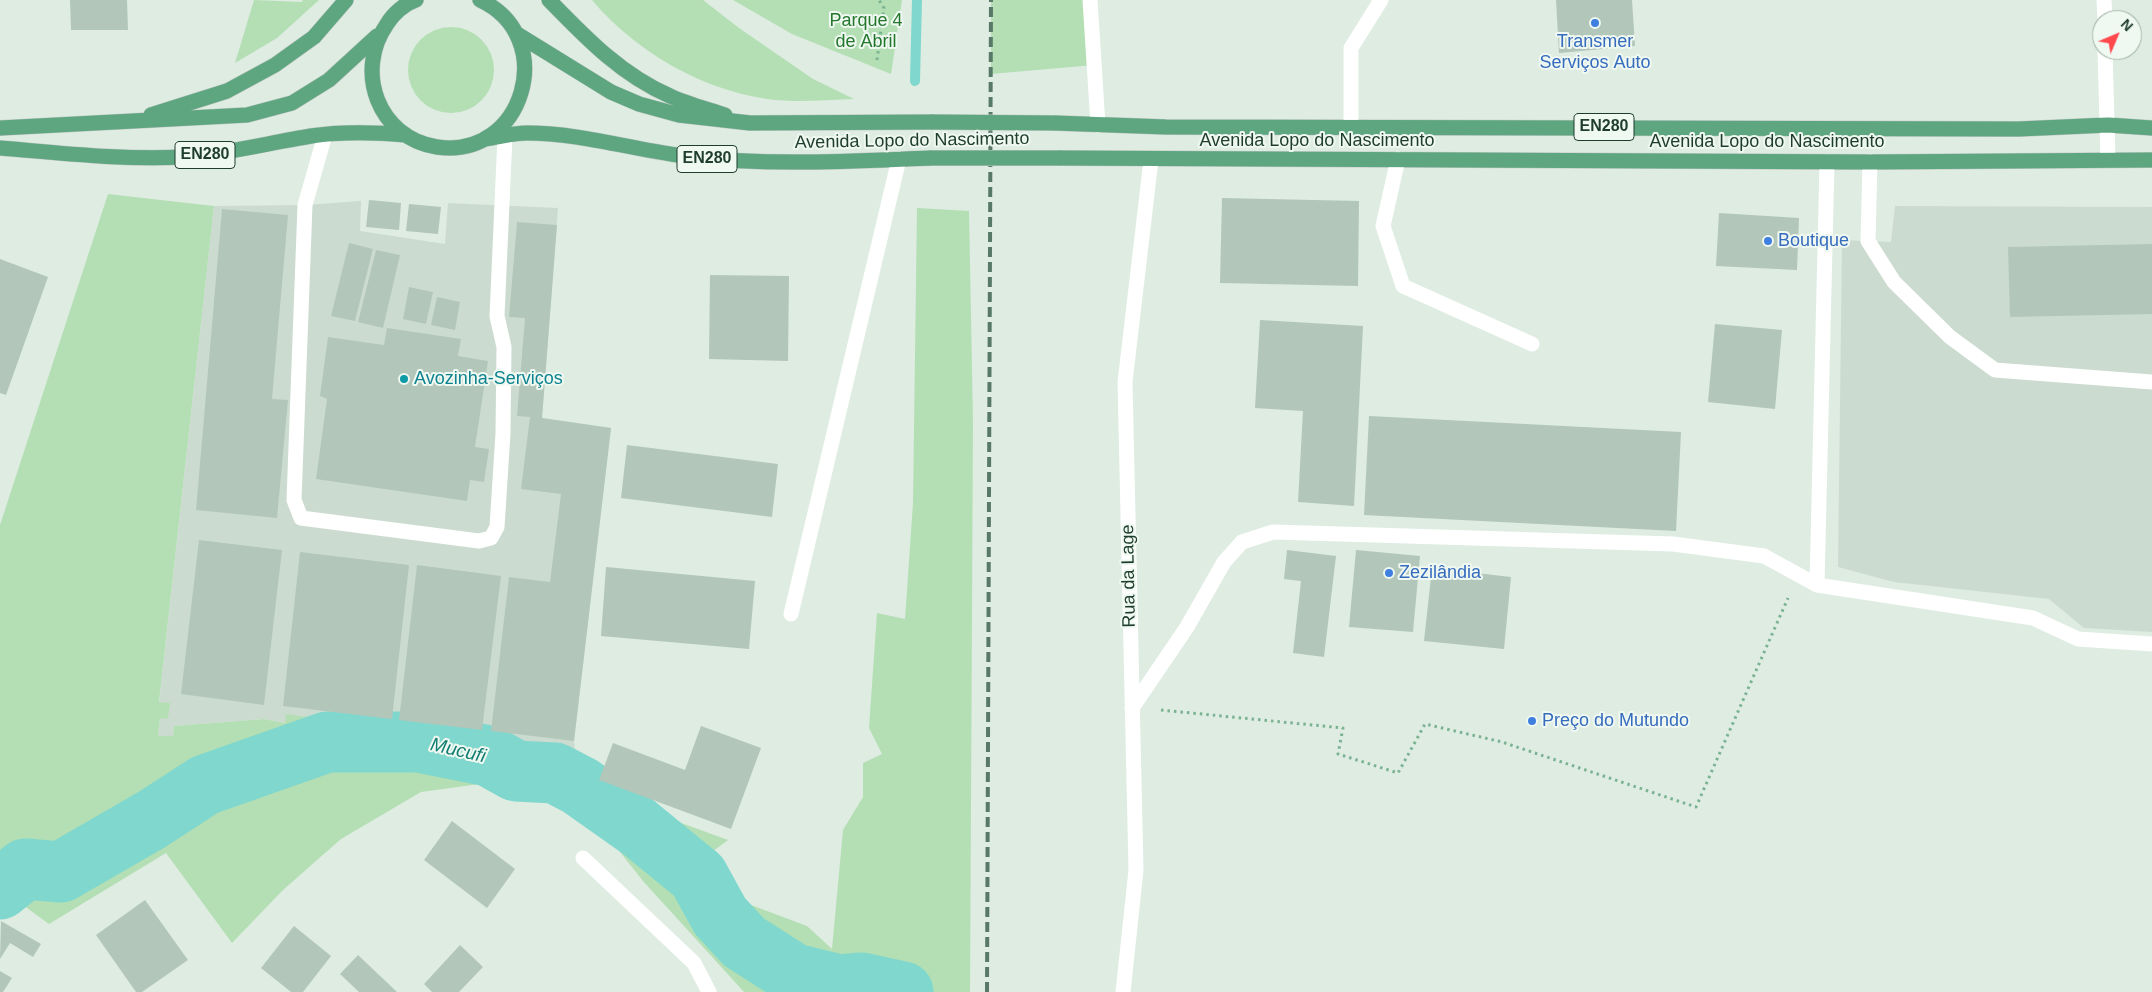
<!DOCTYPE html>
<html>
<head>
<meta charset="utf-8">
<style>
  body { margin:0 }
  #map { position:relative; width:2152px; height:992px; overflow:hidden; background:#deece2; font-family:Helvetica,sans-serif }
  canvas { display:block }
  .north { position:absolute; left:2092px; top:10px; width:50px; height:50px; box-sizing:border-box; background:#eff8f1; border:1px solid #9bada2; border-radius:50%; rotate:45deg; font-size:14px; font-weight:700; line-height:20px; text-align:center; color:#1e3d2c }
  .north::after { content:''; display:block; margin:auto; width:18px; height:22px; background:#ff494d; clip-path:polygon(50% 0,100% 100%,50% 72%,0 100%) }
</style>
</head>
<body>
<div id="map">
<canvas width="2152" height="992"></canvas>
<div class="north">N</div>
</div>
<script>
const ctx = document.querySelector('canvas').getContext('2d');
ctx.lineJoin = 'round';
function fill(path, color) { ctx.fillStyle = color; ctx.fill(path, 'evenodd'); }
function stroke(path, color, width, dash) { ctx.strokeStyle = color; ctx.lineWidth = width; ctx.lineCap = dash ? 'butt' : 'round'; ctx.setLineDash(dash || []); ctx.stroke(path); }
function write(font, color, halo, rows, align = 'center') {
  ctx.font = font + ' Helvetica,sans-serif'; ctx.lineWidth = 4; ctx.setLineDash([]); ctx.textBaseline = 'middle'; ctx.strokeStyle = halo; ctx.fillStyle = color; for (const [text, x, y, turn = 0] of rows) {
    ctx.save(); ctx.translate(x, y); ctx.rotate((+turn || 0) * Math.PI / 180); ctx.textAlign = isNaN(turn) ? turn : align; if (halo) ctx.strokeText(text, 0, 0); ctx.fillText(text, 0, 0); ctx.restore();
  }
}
const built = new Path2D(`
  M361 201 360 231 445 244 448 203 558 208 542 418 611 428 574 741 576 758 486 742 286 715V723L264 719 174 726 173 736H158L160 719 170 703H159L214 206 305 205Z
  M1895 206 2152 207V632L2084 628 2049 599 1894 582 1838 567 1842 240 1891 242Z`);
const green = new Path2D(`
  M254 0 302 2 303 0H319L277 38 235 63Z
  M592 0H703L739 28 813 79 854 99C825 100 796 103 767 99 700 89 635 51 592 0Z
  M733 0H902L891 74 792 34Z
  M991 0H1090L1094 65 991 74Z
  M408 70a43 43 0 1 1 86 0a43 43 0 1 1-86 0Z
  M108 194 214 206 159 702 170 703 168 718 160 719 158 736H173L174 726 264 719 285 723 286 714 486 742 576 758 580 786 728 840 696 864 727 896 807 926 832 949 843 830 863 797V763L882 754 869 728 877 613 905 619 913 503 917 208 969 211 973 423 970 992H744L643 881 601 828 562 799 509 780 421 792 341 839 283 890 232 943 166 853 49 924 16 900 0 906V525Z`);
const stream = new Path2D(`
  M915 81 917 0`);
const river = new Path2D(`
  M0 889 25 869 61 872 151 820 205 785 327 742H419L489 756 516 771 555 773 580 786 638 827 698 876 720 916 744 942 794 974 839 985 862 983 903 992`);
const building = new Path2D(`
  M70 0H127L128 30H71Z
  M1556 0H1632L1635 46 1559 53Z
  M1222 198 1359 201 1358 286 1220 283Z
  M369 200 401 203 399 230 366 227Z
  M409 204 441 207 438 234 406 231Z
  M222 209 288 215 272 399 288 400 277 518 196 510Z
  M1719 213 1799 218 1797 270 1716 266Z
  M517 222 557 225 542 418 611 428 574 741 491 731 509 577 550 582 561 494 521 489 530 417 517 416 525 318 509 317Z
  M349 243 373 249 355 321 331 316Z
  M2152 244V314L2010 317 2008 247Z
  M376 250 400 255 383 328 358 322Z
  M0 259 48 277 6 395 0 393Z
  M710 275 789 276 788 361 709 359Z
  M409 287 433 292 426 324 403 319Z
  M437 297 460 302 455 330 431 325Z
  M1260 320 1363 326 1354 506 1298 502 1303 411 1255 408Z
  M1715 324 1782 330 1775 409 1708 402Z
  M387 328 461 339 458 356 488 361 475 447 489 449 484 482 470 480 467 501 316 479 327 399 320 396 328 337 384 345Z
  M1369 416 1681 432 1676 531 1364 515Z
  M627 445 778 464 772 517 621 498Z
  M199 540 282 550 264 705 181 694Z
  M1287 550 1336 556 1324 657 1293 653 1301 581 1284 579Z
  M1356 550 1420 556 1413 632 1349 627Z
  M300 552 409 565 392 719 283 706Z
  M417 565 501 576 482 730 399 720Z
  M606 567 755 581 749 649 601 636Z
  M1432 568 1511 577 1504 649 1424 641Z
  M701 726 761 748 731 829 599 780 613 743 685 770Z
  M452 821 515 869 487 908 424 860Z
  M145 900 188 960 142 992H136L96 935Z
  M1 921 41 944 33 957 10 943 0 959Z
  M294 926 331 956 303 992H291L261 968Z
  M460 945 483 967 459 992H432L424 984Z
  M358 955 397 992H359L340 974Z
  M0 971 12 978 3 992H0Z`);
const path = new Path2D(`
  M877 60 884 8 879 0
  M1161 710 1343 728 1338 754 1398 773 1425 724 1502 742 1696 807 1788 598`);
const minor = new Path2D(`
  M1090 0 1098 125
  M2104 0 2105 20
  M2105 50 2108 160
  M1351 127V48L1381 0
  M325 135 305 205 294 500 301 518 479 541 491 538 497 527 503 433 504 347 497 316 505 136
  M1398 159 1383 226 1403 286 1532 344
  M1870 162 1868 241 1894 282 1950 337 1995 370 2152 382
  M1817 585 1827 162
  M791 614 899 159
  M1132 708 1187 627 1224 562 1242 542 1273 532 1673 544 1764 556 1817 585 2033 618 2078 639 2152 644
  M583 858 694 963 709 992
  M1123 992 1136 870 1125 382 1151 160`);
const major = new Path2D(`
  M416 0C404 4 393 14 387 24 354 71 378 138 437 147 524 160 560 37 480 0
  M549 0C585 37 621 75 670 96 687 104 707 109 725 115
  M517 34 611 92 639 104 679 115 750 123 933 122
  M151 115 227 91 275 65 314 37 346 0
  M1055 123 1166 127 2019 129 2108 125 2152 128
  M0 128 247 115 292 103 329 80 377 36
  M485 139C499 137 513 133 527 133 583 133 637 151 692 157 771 166 851 161 931 158
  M0 148C61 153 122 160 183 157 226 154 268 143 311 136 343 131 374 132 406 135
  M1058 158 1870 162 2152 160`);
const rail = new Path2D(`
  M987 992 991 0`);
const majorBridge = new Path2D(`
  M933 122 1055 123
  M931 158H1058`);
const markers = [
  [1595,23,5,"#3f7fe0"],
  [1768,241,5,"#3f7fe0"],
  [404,379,5,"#0f9aa8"],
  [1389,573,5,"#3f7fe0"],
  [1532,721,5,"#3f7fe0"]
];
const shields = [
  [1604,127,60],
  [205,155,60],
  [707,159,60]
];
const shieldNames = [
  ["EN280",1604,127],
  ["EN280",205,155],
  ["EN280",707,159]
];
const parkNames = [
  ["Parque 4",866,21],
  ["de Abril",866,42]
];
const shopNames = [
  ["Transmer",1595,42,"center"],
  ["Serviços Auto",1595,63,"center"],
  ["Boutique",1778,241],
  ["Zezilândia",1399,573],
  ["Preço do Mutundo",1542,721]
];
const streetNames = [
  ["Avenida Lopo do Nascimento",912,141,-1],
  ["Avenida Lopo do Nascimento",1317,141],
  ["Avenida Lopo do Nascimento",1767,142],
  ["Rua da Lage",1129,576,-91]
];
const cultureNames = [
  ["Avozinha-Serviços",414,379]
];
const waterNames = [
  ["Mucufi",458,751,13]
];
fill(built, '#ccdbd0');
fill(green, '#b4dfb4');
stroke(stream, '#80d7cd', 10);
stroke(river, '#80d7cd', 61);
fill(building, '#b3c6ba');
stroke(major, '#c0c9c4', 16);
stroke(path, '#7bb392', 3, [2.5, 4]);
stroke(minor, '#fff', 15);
stroke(major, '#5ea680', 15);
stroke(rail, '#587967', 4, [10, 5]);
stroke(majorBridge, '#c0c9c4', 16, []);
stroke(majorBridge, '#5ea680', 15);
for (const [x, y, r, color] of markers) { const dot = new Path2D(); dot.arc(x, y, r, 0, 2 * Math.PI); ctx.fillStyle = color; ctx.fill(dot); stroke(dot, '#eff8f1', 2); }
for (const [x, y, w] of shields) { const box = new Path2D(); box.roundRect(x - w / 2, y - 13.5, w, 27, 4); ctx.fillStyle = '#eff8f1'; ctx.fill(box); stroke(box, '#1e3d2c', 1); }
write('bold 16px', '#1e3d2c', null, shieldNames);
write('18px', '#24782e', '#eff8f1', parkNames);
write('18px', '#366cbe', '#eff8f1', shopNames, 'left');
write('18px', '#1e3d2c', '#eff8f1', streetNames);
write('18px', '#0d838f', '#eff8f1', cultureNames, 'left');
write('italic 19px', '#127e73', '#eff8f1', waterNames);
</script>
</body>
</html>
